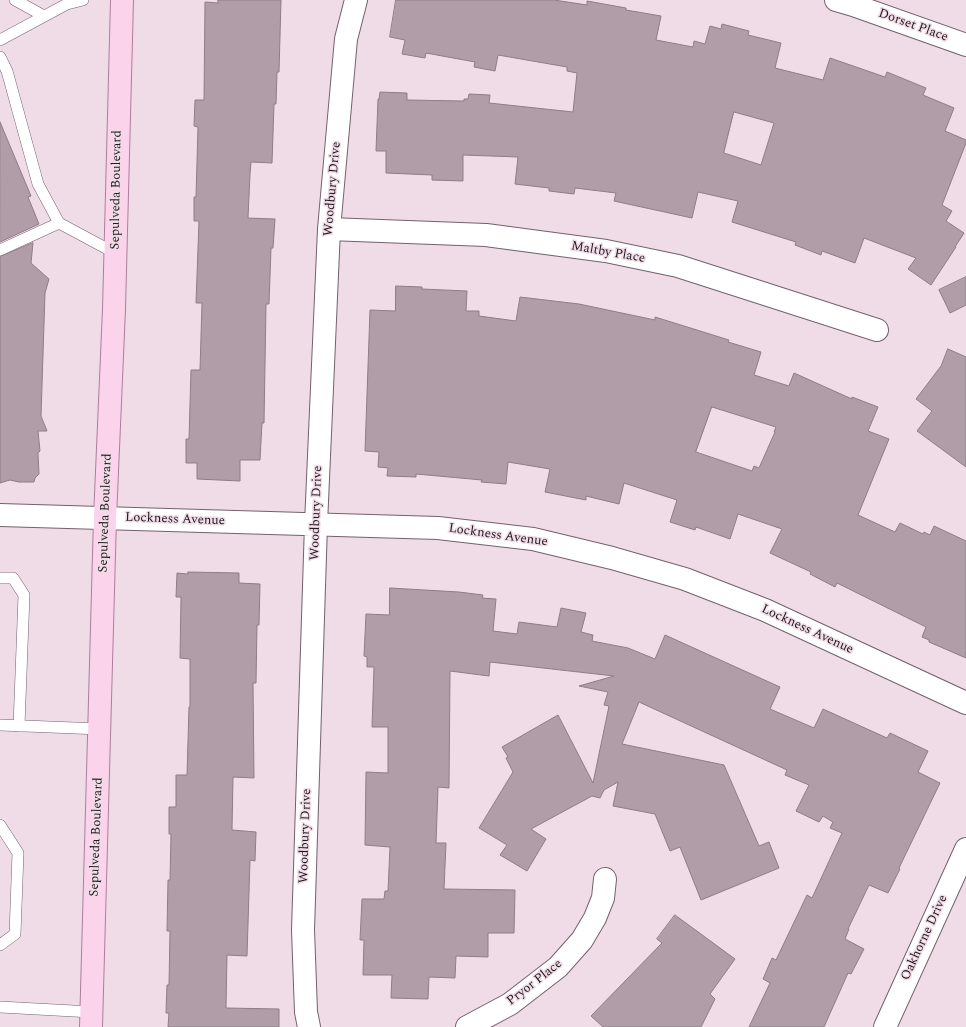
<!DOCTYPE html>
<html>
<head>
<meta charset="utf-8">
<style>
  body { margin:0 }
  canvas { display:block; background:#f0dce7 }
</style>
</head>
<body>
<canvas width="966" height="1027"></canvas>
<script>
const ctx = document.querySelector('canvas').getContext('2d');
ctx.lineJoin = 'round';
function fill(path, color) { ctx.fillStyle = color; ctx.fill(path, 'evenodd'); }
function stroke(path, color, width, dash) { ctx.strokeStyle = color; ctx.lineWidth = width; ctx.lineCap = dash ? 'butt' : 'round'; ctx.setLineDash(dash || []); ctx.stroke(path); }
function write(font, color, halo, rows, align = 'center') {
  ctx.font = font + ' Spectral,serif'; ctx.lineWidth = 3; ctx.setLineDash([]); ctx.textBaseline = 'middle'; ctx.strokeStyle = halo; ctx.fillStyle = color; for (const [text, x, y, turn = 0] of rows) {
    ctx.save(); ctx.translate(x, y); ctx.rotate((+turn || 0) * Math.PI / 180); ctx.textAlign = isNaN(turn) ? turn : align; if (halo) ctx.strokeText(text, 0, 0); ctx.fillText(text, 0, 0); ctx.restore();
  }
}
const building = new Path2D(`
  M218 0H281L279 72H277L276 104H274L272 163 251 162 250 174 248 218 275 219 273 248H271L269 304H266L264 423H262L260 460H240V481L197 479V463H186V439H189L191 370H200L202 303H196L199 221H194V197H196L198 127 194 126 195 100H204L205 2 218 3Z
  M396 0H554L587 5V1L626 8V10L661 16 656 40 693 47 694 41 705 44 710 26 721 29 722 24 749 31 748 35 781 43 775 68 823 80 830 58 885 77 887 72 926 88 923 95 954 108 945 131 966 140V143L942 205 952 211 946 221 964 233 955 247H956L931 285 908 269 916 258 864 238 855 263 822 251 821 255 795 245 796 242 732 222 738 201 698 192 692 218 614 201 616 193 575 188 574 194 549 191V188L515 184 518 157 463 155V181L432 180V175L386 173V151H376L378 99H379L380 92 407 93V100L464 101V99H468L469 94 490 95 489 103 573 112 577 73 567 71V67L498 55 495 71 474 67 475 62 426 53 425 58 402 54 405 40 390 37ZM734 112 774 123 761 165 724 153Z
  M0 122 31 196 28 197 39 224 0 242Z
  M33 243 31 263 49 279 45 293 41 416 47 431H38L40 451 38 453 39 474 35 478 34 482H19L10 480 0 483V257Z
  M966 277V305L950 313 939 290Z
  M396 286 422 287V289L467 291 466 311H479V316L516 321 520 297 579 304 655 320V317L729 340 728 342 761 352 754 375 789 386 794 373 852 399V397L878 407 868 431 889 439 858 515 895 532 900 523 923 534 924 532 930 535 934 526 966 541V658L929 642V640L922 637 926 627 837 583 835 587 810 574 811 572 770 553 782 529 738 514 730 539 696 527 695 530 670 522 677 500 624 483 619 504 586 496V500L545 492 550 469 508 462 506 484 481 482 482 480 416 474V477L387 476 388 468 378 467 379 452 365 451 370 310 395 311ZM712 407 776 427 774 432H775L759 468 754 466 752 471 696 452Z
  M948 349 966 357V467L917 431 932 411 916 399 941 366Z
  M188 572 239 573V583L260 584 259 625H257L256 683H253L254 778 233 777 232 830 256 832 255 861 250 860 247 956 227 955 226 1008 279 1009V1027H168L169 1013H166L167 985H169L170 931H167L168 880H170L171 834H169V807H176V775H187L189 707H190V659L180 658 181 597H176L177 573 188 574Z
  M390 588 459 592 483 595 482 598 496 599 493 631 517 634 519 622 557 627 561 608 586 613 581 632 593 635 592 641 628 648 655 659 665 635 780 687 770 709 814 728 823 709 887 738 890 733 928 751 918 772 940 783 899 868 900 869 888 893 869 885 848 929H849L845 939 864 949 851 974 848 973 824 1027H749L770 983 763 979 772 958 776 960 807 895 812 898 842 833 830 828 833 822 823 816 819 822 796 811 809 785 785 775 787 770 639 702 622 744 724 765 759 846 769 842 779 868 701 900 680 847 670 851 655 814 613 806 618 782 604 790 600 798 592 796 531 829 546 839 527 871 500 855 507 845 479 828 513 772 506 758 508 757 502 747 558 715 593 783 609 706 604 705 608 692 579 686 614 676 490 662 489 676 450 671 449 788 438 787 436 843H446L444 889 515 890 514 933H488V957L456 956 455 978 429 977 428 999 391 998 392 975H363L364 940H360L362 899H384L385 891H388L390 847 365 845 366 772 388 773V727H372L374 667H367V657L364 656 366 614 389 615Z
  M675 915 735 959 710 994 715 999 701 1027H603L591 1016 662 943 657 939Z`);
const lane = new Path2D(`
  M15 0 44 16
  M0 40 67 4 83 0
  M0 57 7 71 38 184 59 223 115 253
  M0 250 59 223
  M0 578H13L24 595 19 726
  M0 725 100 729
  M0 825 18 853 15 934 0 945
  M0 1007 92 1012`);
const street = new Path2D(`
  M836 0 853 5 966 45
  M329 229 486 235 606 251 678 266 877 330
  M0 515 438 528 533 539 612 558 685 579 765 610 966 703
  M309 1027 306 1012 303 930 316 524 329 229 346 39 356 0
  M467 1027 510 1004 558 967 582 940 595 918 603 898 605 879
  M885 1027 966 849`);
const primary = new Path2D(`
  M91 1027 105 518 114 309 122 0`);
const streetNames = [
  ["Dorset Place",913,26,20],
  ["Woodbury Drive",333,189,-85],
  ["Sepulveda Boulevard",117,190,-89],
  ["Maltby Place",608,253,10],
  ["Sepulveda Boulevard",106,513,-88],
  ["Woodbury Drive",317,513,-88],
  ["Lockness Avenue",175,520,2],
  ["Lockness Avenue",498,536,8],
  ["Lockness Avenue",807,630,25],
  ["Woodbury Drive",306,836,-88],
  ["Sepulveda Boulevard",97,837,-88],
  ["Oakhorne Drive",925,938,-65],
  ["Pryor Place",535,983,-38]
];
fill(building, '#b09da7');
stroke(building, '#8f7c87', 1);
stroke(lane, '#73616b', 12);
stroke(street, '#73616b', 24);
stroke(primary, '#ac7e9a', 24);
stroke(lane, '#fff', 11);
stroke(street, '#fff', 22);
stroke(primary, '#fbd3eb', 22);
write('13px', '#20191d', '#f0dce7', streetNames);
</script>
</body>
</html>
